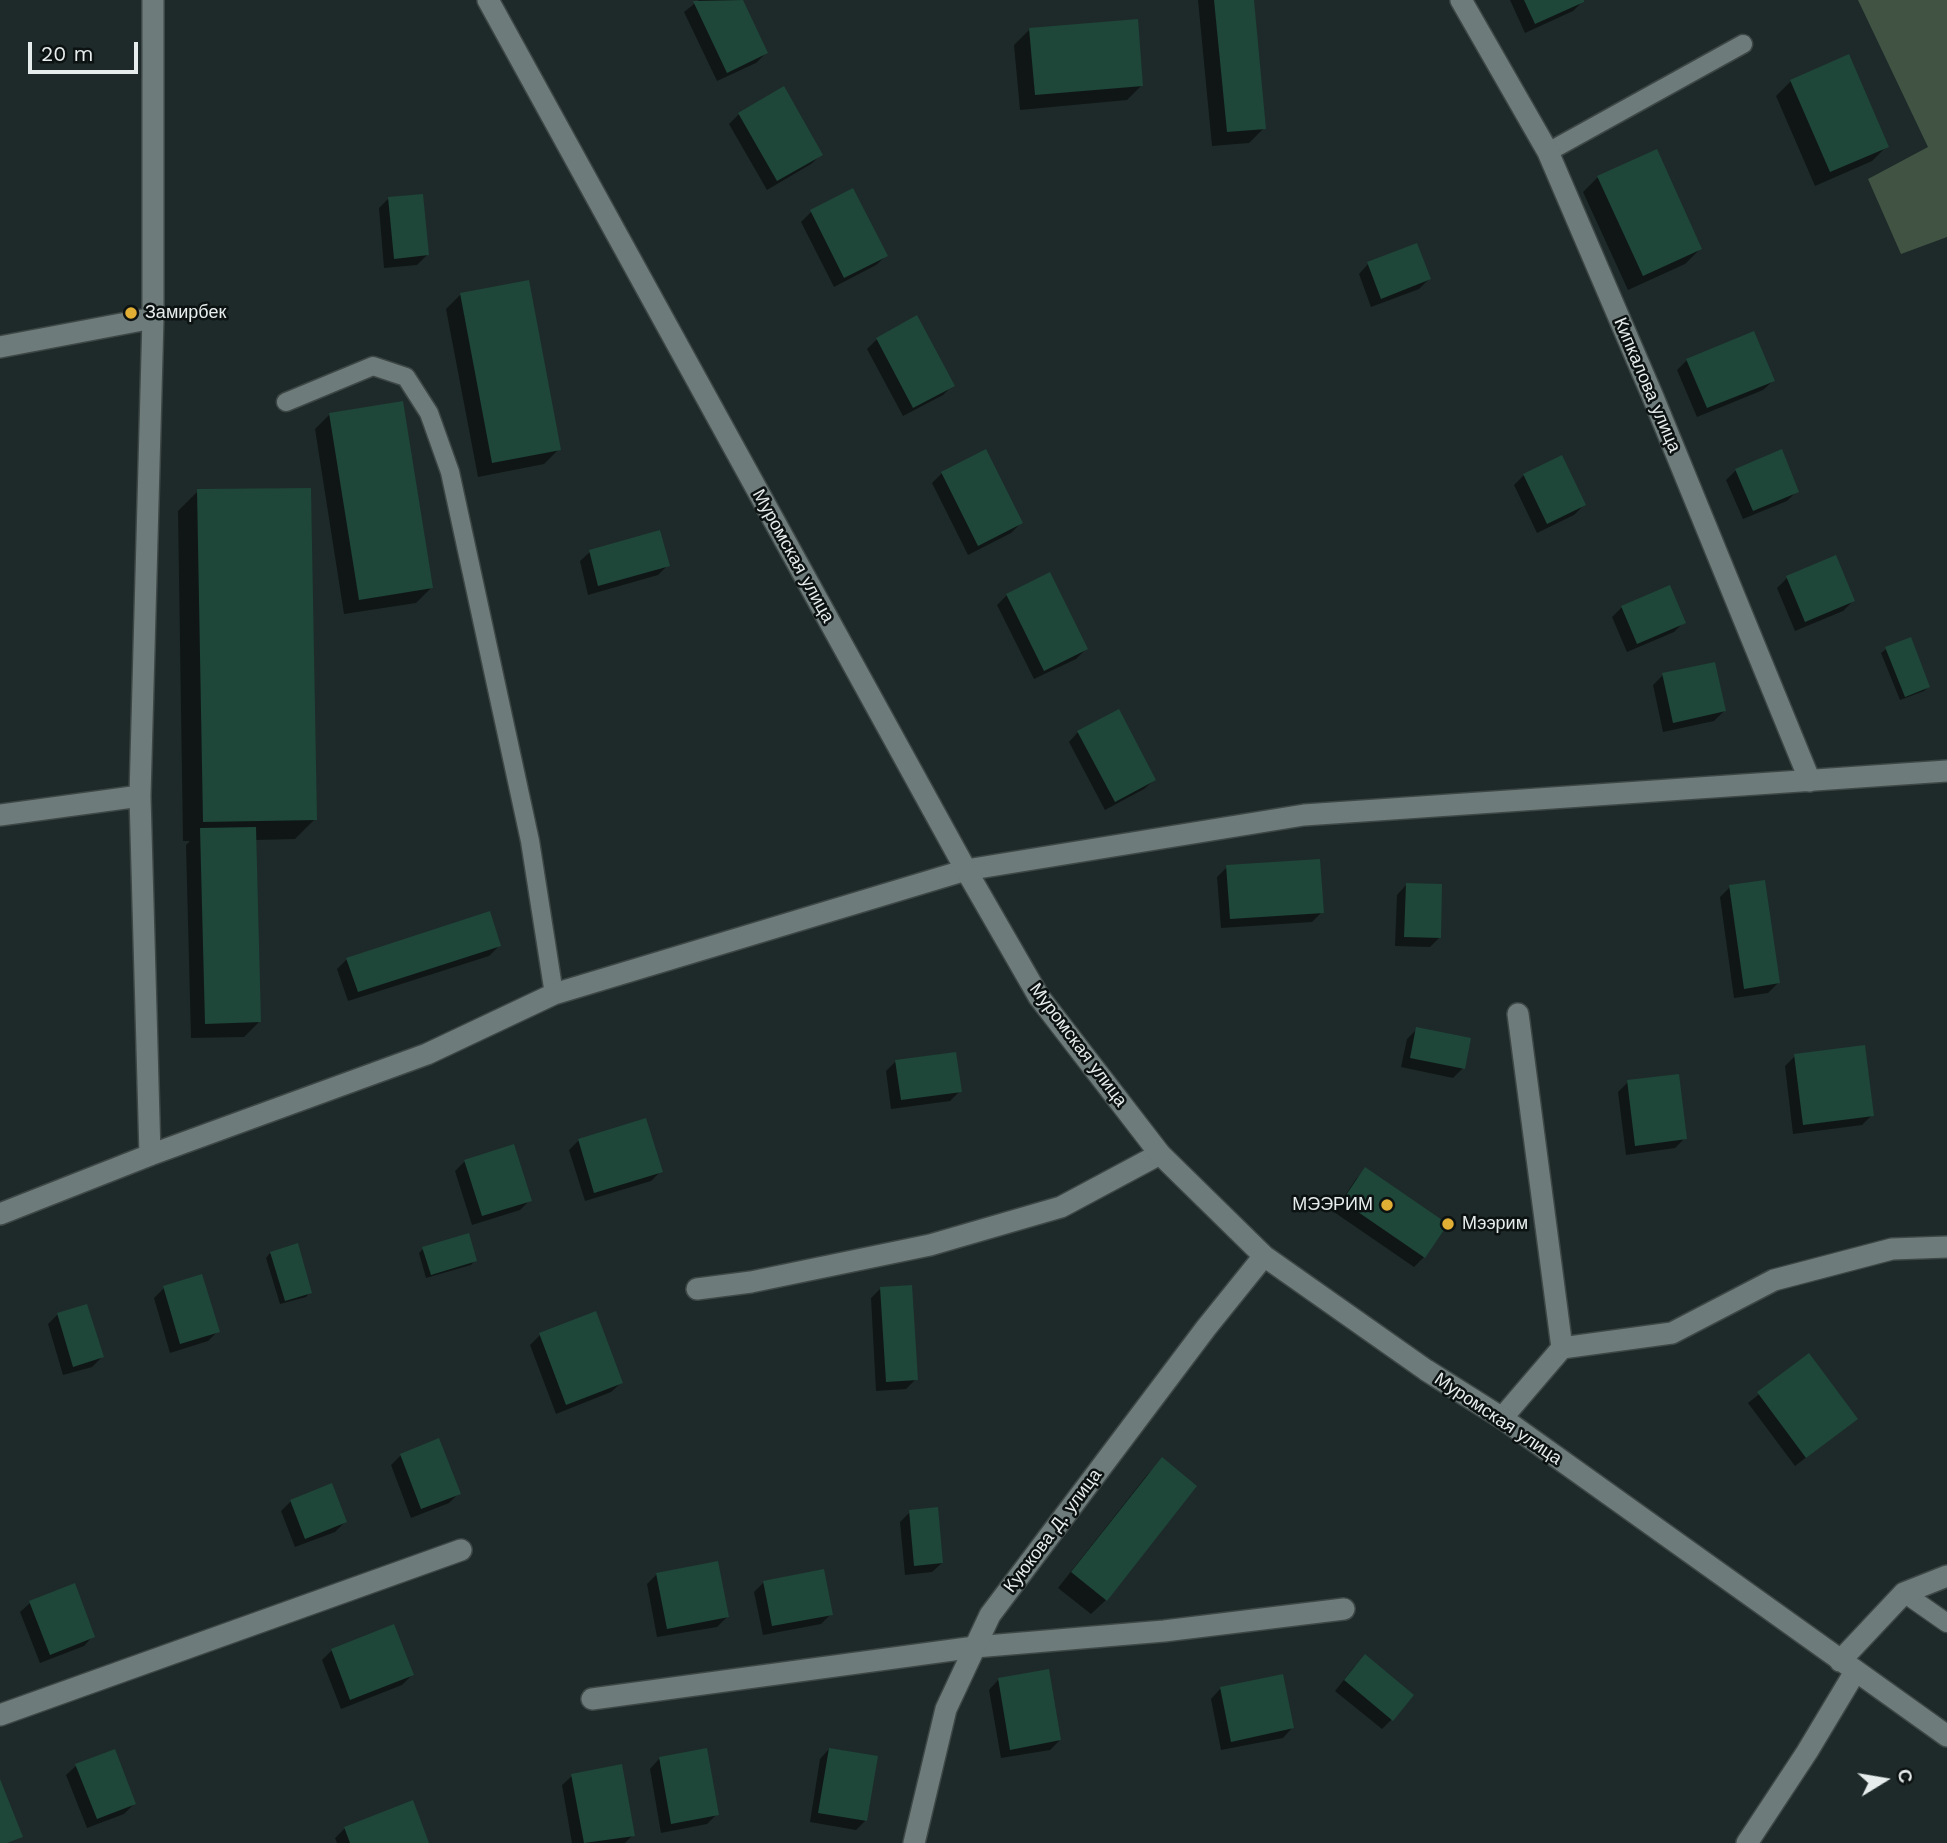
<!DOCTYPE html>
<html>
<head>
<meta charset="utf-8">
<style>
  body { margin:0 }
  #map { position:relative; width:1947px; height:1843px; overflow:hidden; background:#1e2a29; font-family:"Work Sans",sans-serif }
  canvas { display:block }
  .north { position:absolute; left:1849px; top:1745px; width:70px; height:70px; -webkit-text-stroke:5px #0c1111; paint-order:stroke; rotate:79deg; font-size:19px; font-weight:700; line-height:28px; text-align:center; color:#e6edec }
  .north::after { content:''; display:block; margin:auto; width:24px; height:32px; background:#e6edec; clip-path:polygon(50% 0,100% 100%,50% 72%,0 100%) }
  .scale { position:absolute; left:28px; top:42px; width:110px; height:32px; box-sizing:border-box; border:4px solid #e6edec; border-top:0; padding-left:9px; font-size:21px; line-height:24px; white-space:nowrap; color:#e6edec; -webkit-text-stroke:5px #0c1111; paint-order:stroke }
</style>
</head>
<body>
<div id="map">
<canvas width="1947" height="1843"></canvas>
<div class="north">С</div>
<div class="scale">20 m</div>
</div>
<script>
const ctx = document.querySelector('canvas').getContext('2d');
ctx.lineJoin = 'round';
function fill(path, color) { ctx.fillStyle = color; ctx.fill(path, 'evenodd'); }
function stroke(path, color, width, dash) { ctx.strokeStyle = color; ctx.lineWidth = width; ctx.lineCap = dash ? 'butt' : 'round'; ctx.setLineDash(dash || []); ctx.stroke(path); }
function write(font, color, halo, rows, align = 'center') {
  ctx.font = font + ' "Work Sans",sans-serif'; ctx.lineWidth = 5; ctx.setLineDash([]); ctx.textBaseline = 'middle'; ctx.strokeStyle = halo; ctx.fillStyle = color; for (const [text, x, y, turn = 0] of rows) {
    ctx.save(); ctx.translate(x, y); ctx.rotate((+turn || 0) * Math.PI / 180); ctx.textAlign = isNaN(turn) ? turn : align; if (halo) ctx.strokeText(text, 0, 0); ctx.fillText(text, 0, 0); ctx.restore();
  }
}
const green = new Path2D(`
  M1858 0H1947V237L1901 254 1868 179 1928 147Z`);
const shadow = new Path2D(`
  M699 0H741L766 53 756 63 717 81 684 12Z
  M1198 0H1252L1264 128 1249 143 1212 146Z
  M1510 0H1582V2L1573 11 1525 33Z
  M1029 30 1142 85 1127 100 1020 110 1014 45Z
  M1791 81 1887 146 1872 161 1815 186 1776 96Z
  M739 114 821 155 811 164 767 190 729 124Z
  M1598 177 1700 249 1685 264 1628 290 1583 192Z
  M853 191 886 256 876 265 834 287 801 222 811 212Z
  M388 199 427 255 417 265 384 268 379 208Z
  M1368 264 1429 279 1419 289 1371 307 1359 274Z
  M461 294 559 449 544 464 478 477 446 309Z
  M877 339 953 385 943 395 903 416 867 349Z
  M1687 360 1773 381 1763 390 1697 417 1677 370Z
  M330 414 431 588 416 603 344 614 315 429Z
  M1736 470 1797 491 1787 501 1743 519 1726 480Z
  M942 473 1021 523 1011 533 968 555 932 483Z
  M1524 475 1584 505 1574 515 1537 533 1514 485Z
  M198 491 315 819 295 839 255 840 259 1022 244 1037 191 1038 186 845 190 841H183L178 511Z
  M590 552 668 565 658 575 588 595 580 561Z
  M1787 578 1853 601 1843 611 1795 631 1777 588Z
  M1007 595 1086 649 1076 659 1034 679 997 605Z
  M1622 607 1684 622 1674 632 1627 652 1612 617Z
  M1910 639 1928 687 1924 691 1900 700 1881 653 1886 649Z
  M1663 675 1724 711 1714 721 1663 732 1653 685Z
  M1078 732 1154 780 1144 789 1105 810 1069 742Z
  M1227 867 1322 912 1312 922 1221 928 1217 877Z
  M1406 885 1440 937 1430 947 1395 946 1397 895Z
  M1730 887 1778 983 1768 993 1734 998 1720 897Z
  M499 946 489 956 348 1001 337 969 347 959Z
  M1417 1029 1463 1068 1453 1078 1401 1067 1407 1039Z
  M1795 1056 1872 1115 1862 1125 1793 1134 1785 1066Z
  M896 1061 960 1091 950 1101 891 1109 886 1071Z
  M1628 1082 1685 1138 1675 1148 1626 1155 1618 1092Z
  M579 1140 661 1171 651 1181 585 1201 569 1150Z
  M465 1161 530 1200 520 1210 472 1225 455 1171Z
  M1366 1169 1446 1224 1424 1257 1414 1267 1334 1212 1356 1179Z
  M423 1249 475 1260 471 1265 426 1278 419 1253Z
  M270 1253 310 1292 306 1297 280 1304 266 1258Z
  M164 1288 218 1331 208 1341 170 1353 154 1298Z
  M881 1288 916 1379 906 1389 876 1391 871 1298Z
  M58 1314 102 1357 92 1367 63 1375 48 1324Z
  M540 1335 621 1383 611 1392 556 1414 530 1345Z
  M1809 1355 1856 1419 1795 1466 1748 1403Z
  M401 1455 459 1493 449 1503 411 1518 391 1465Z
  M1162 1460 1106 1600 1091 1614 1058 1588 1147 1475Z
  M291 1501 345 1522 335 1532 295 1547 281 1511Z
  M910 1512 942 1563 932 1572 905 1575 900 1522Z
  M657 1574 727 1617 717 1627 657 1637 647 1584Z
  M764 1582 831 1614 821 1624 763 1635 754 1592Z
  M30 1603 93 1636 84 1646 40 1663 20 1612Z
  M393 1627 412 1675 402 1685 341 1709 322 1660 332 1650Z
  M1355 1666 1392 1719 1382 1729 1335 1691Z
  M998 1680 1060 1740 1050 1750 1001 1758 989 1690Z
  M1220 1689 1292 1728 1283 1738 1221 1750 1211 1699Z
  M829 1749 866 1820 856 1830 810 1822 820 1759Z
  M659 1759 717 1814 707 1824 661 1833 650 1769Z
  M76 1766 134 1804 124 1814 87 1828 66 1775Z
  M572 1776 633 1835 625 1843H572L562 1785Z
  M345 1828 427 1843H337L335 1838Z`);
const building = new Path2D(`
  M743 0 768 53 727 73 693 1Z
  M1214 0H1254L1266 129 1227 132Z
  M1524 0H1584V2L1535 24Z
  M1138 19 1143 86 1035 95 1029 28Z
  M1849 54 1889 147 1830 172 1790 80Z
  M784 86 823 155 777 181 738 113Z
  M1657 149 1702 249 1643 276 1597 176Z
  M853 188 888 256 844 278 810 210Z
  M423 194 429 255 394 259 388 197Z
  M1417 243 1431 279 1381 299 1367 262Z
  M529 280 561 450 492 463 460 293Z
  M917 315 955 386 913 408 876 338Z
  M1754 331 1775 381 1707 408 1686 359Z
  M403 401 433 588 359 600 329 413Z
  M986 449 1023 523 978 546 941 472Z
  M1782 449 1799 492 1753 511 1735 469Z
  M1562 455 1586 505 1547 524 1523 474Z
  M311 488 317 820 203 822 197 489Z
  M660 530 670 566 598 586 589 550Z
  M1836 555 1855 601 1805 622 1786 576Z
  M1050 572 1088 649 1044 671 1006 594Z
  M1670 585 1686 623 1637 644 1621 606Z
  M1911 637 1930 687 1905 697 1885 647Z
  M1715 662 1726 711 1673 723 1662 673Z
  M1119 709 1156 780 1115 802 1077 731Z
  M256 827 261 1022 205 1024 200 828Z
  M1320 859 1324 913 1230 919 1226 865Z
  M1765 880 1780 983 1744 989 1729 885Z
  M1406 883 1442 884 1441 938 1404 937Z
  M490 911 501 946 358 992 346 958Z
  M1416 1027 1471 1038 1465 1069 1410 1058Z
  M1865 1045 1874 1116 1803 1125 1794 1054Z
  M956 1052 962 1092 901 1100 895 1060Z
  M1679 1074 1687 1139 1635 1146 1627 1080Z
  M646 1118 663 1172 594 1193 578 1139Z
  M514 1144 532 1201 482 1216 464 1160Z
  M1365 1167 1448 1224 1425 1258 1342 1201Z
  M469 1233 477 1261 431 1275 422 1247Z
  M298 1243 312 1293 285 1301 270 1252Z
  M202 1274 220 1332 180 1344 163 1286Z
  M912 1285 918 1380 886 1382 880 1287Z
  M87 1304 104 1357 73 1367 57 1313Z
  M596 1311 623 1383 566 1405 539 1333Z
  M1809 1353 1858 1419 1806 1458 1757 1392Z
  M439 1438 461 1494 421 1509 400 1454Z
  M1162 1457 1197 1486 1107 1601 1071 1572Z
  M332 1483 347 1522 305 1539 290 1500Z
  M938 1507 943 1563 914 1566 909 1510Z
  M718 1561 729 1617 667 1629 656 1573Z
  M824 1569 833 1615 772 1626 763 1581Z
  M75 1583 95 1637 50 1655 29 1601Z
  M394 1624 414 1675 350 1700 331 1649Z
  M1365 1654 1414 1695 1393 1721 1344 1680Z
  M1049 1669 1061 1740 1010 1750 998 1678Z
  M1283 1674 1294 1728 1231 1742 1220 1687Z
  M707 1748 719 1815 671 1824 659 1757Z
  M829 1748 878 1756 867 1821 818 1813Z
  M115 1749 136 1804 97 1819 75 1764Z
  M622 1764 635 1836 584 1843 571 1774Z
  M0 1779 23 1837 7 1843H0Z
  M413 1800 429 1843H350L344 1827Z`);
const lane = new Path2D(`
  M1548 152 1743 44
  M286 402 373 366 406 377 429 413 450 472 530 841 554 994
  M1904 1593 1947 1623`);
const street = new Path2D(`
  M1461 0 1548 152 1653 397 1810 781
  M0 347 153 318
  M0 815 140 796
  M1518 1014 1562 1348
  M150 1155 140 796 153 318V0
  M0 1214 150 1155 427 1054 554 994 966 870 1304 815 1947 771
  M697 1289 751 1282 930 1245 1061 1207 1160 1154
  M1502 1418 1562 1348 1672 1333 1774 1280 1892 1249 1947 1247
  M1840 1661 1904 1593 1947 1576
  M592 1699 975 1647 1164 1631 1344 1609
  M0 1715 461 1550
  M1747 1843 1807 1752 1855 1672`);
const secondary = new Path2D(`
  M488 0 966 870 1039 997 1160 1154 1264 1256 1426 1370 1502 1418 1947 1736
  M914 1843 946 1709 990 1615 1206 1328 1264 1256`);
const markers = [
  [131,313,7,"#e1af34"],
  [1387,1205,7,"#e1af34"],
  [1448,1224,7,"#e1af34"]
];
const poiNames = [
  ["Замирбек",145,313],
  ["МЭЭРИМ",1373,1205,"right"],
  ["Мээрим",1462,1224]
];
const streetNames = [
  ["Кипкалова улица",1647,385,67],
  ["Муромская улица",793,556,61],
  ["Муромская улица",1078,1045,53],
  ["Муромская улица",1498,1419,34],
  ["Куюкова Д. улица",1053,1531,-53]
];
fill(green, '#415444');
fill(shadow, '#0007');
fill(building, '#1e4639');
stroke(lane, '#3d4746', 21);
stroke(street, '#3d4746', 24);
stroke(secondary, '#3d4746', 24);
stroke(lane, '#6d7b7a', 18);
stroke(street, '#6d7b7a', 21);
stroke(secondary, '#6d7b7a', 21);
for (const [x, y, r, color] of markers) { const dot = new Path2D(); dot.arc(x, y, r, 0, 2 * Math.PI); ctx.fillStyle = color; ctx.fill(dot); stroke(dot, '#0c1111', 2.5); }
write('18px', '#e6edec', '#0c1111', poiNames, 'left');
write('18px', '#e6edec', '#0c1111', streetNames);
</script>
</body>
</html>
